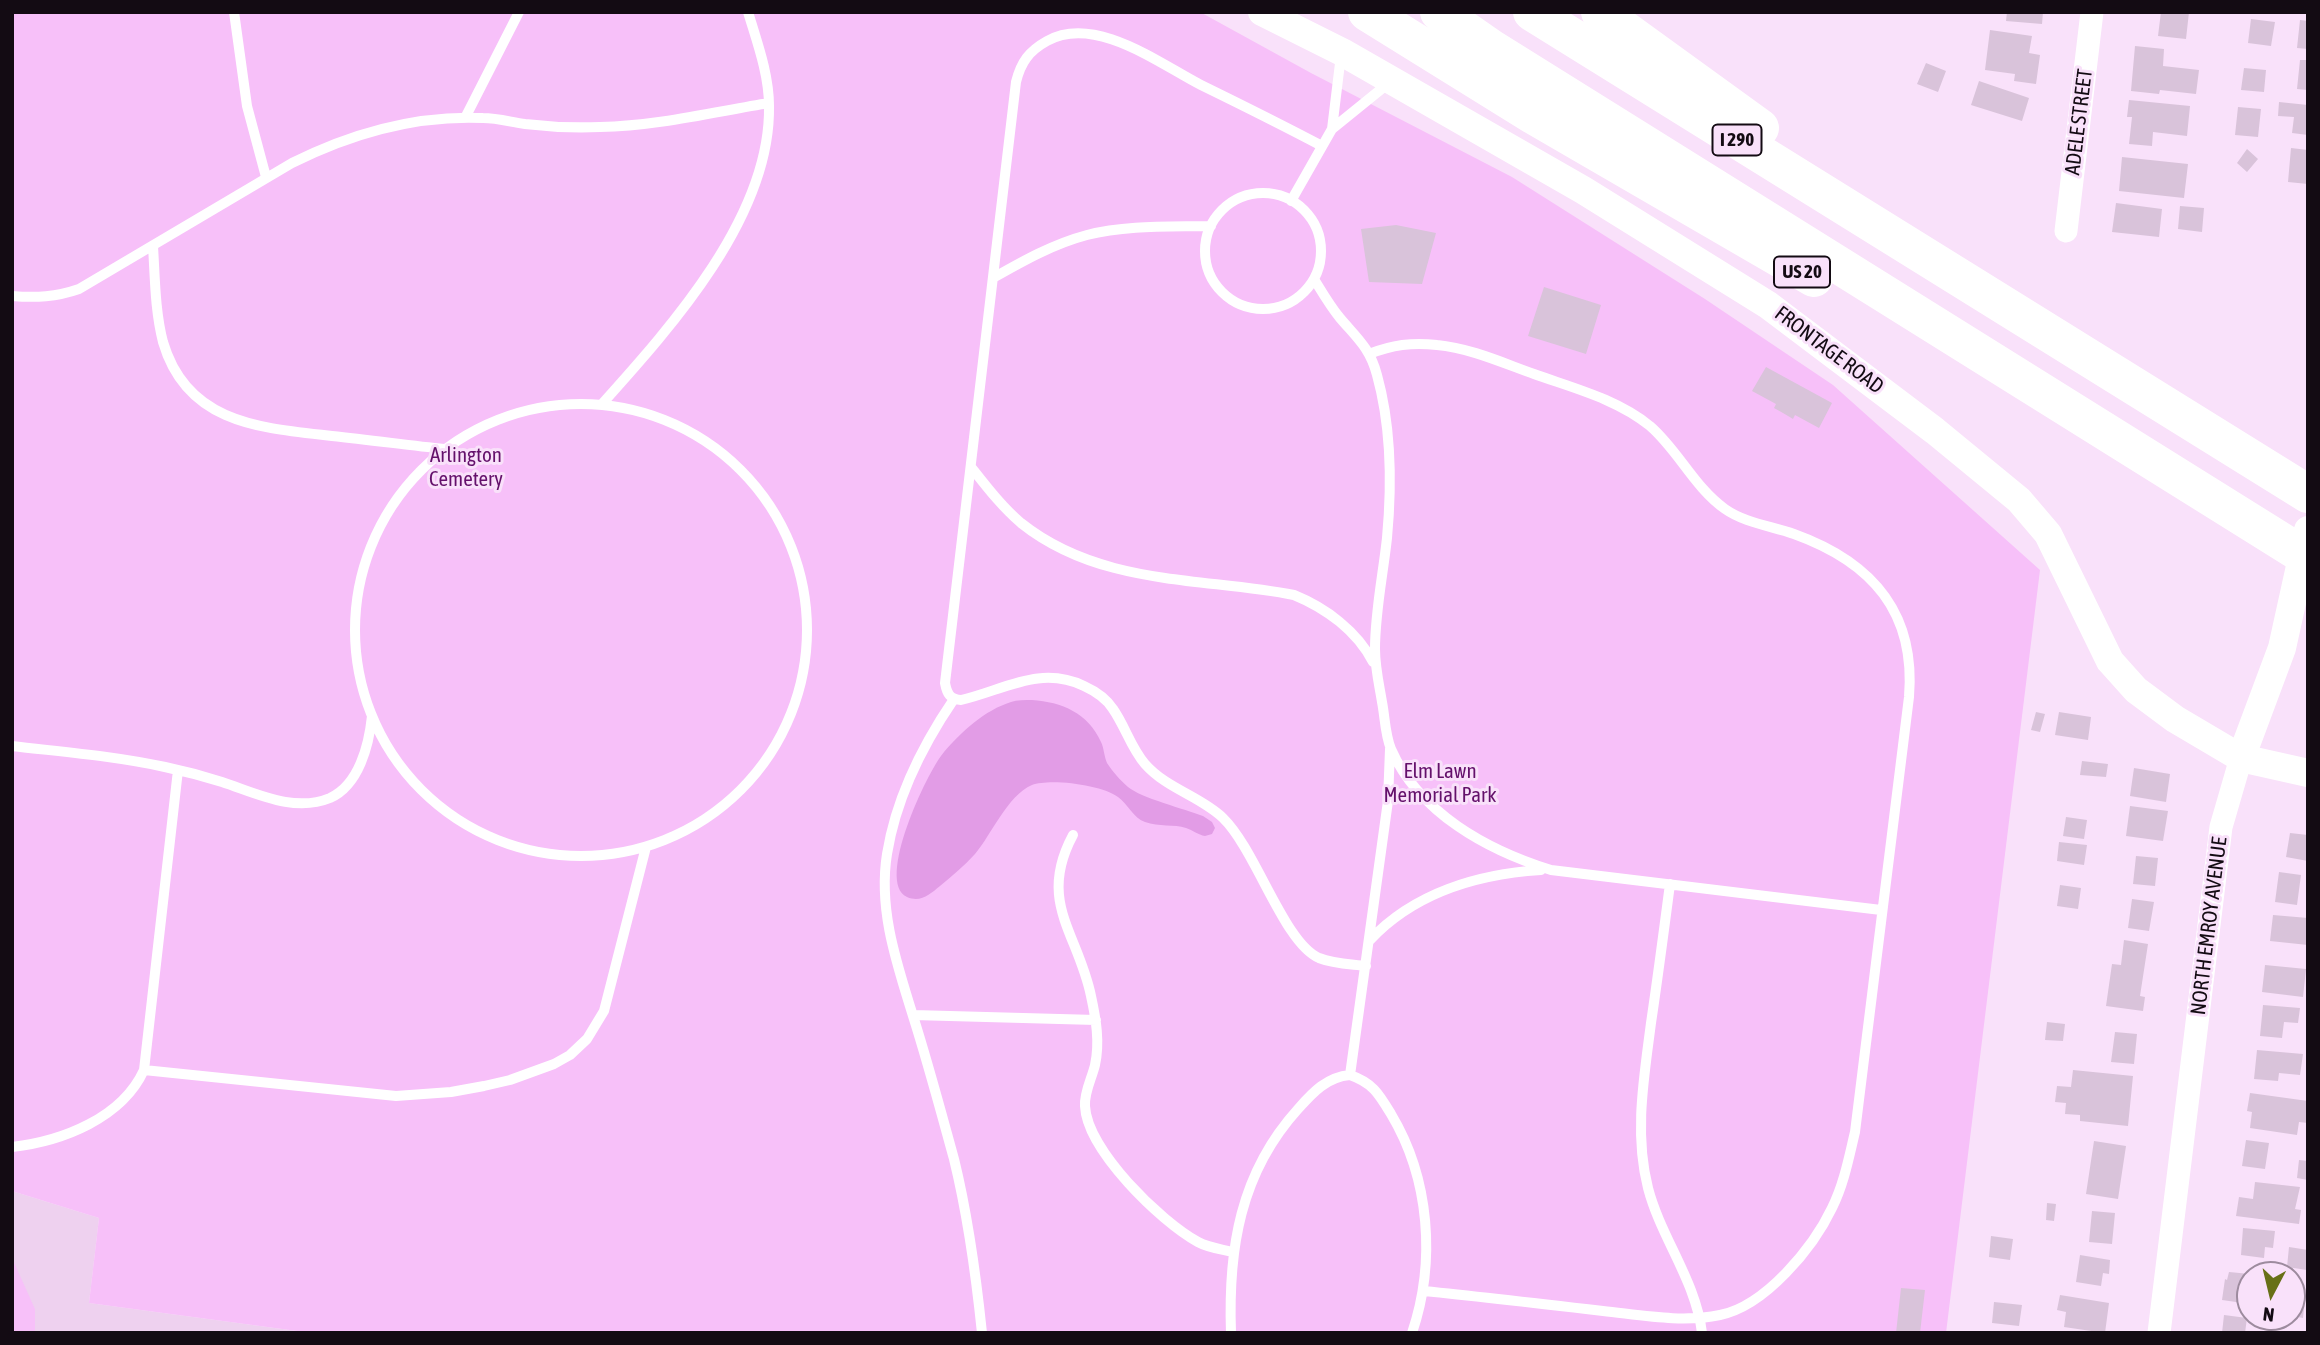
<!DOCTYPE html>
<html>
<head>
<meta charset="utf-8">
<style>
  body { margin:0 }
  #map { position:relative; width:2320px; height:1345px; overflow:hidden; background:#f9e1fa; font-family:"Asap Condensed",sans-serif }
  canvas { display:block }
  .frame { position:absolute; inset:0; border:14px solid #130b13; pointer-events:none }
  .north { position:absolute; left:2236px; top:1261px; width:70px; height:70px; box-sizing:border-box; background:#f9e1fa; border:2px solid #9d8b9e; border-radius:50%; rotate:187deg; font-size:19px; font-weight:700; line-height:28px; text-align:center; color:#130b13 }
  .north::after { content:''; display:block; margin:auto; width:24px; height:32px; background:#687017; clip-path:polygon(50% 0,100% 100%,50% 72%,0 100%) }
</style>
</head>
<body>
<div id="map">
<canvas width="2320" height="1345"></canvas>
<div class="frame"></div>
<div class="north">N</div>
</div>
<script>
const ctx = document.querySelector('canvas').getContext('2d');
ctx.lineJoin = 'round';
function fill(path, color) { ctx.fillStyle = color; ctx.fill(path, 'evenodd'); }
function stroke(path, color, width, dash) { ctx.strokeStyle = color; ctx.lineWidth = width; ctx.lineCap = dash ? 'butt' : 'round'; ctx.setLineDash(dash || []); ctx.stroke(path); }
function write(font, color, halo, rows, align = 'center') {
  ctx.font = font + ' "Asap Condensed",sans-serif'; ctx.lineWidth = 6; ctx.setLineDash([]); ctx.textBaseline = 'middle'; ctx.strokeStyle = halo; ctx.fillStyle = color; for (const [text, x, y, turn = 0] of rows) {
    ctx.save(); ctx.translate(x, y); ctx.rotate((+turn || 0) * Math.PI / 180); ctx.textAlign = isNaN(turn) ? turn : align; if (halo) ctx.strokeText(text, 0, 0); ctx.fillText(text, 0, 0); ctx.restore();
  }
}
const built = new Path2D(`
  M12 1191 99 1218 89 1303 312 1333H12Z`);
const green = new Path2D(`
  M12 12H1200L1311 73 1512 177 1705 299 1833 385 2040 570 1946 1333H312L89 1303 99 1218 12 1191Z
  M12 1258 35 1309V1333H12Z`);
const water = new Path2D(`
  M1032 700C1062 702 1088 713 1101 742 1104 748 1104 756 1107 763 1112 771 1121 781 1128 787 1141 798 1185 809 1203 816L1212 822 1215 828 1212 834 1205 836C1198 835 1193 830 1186 828 1174 824 1159 827 1145 822 1134 819 1128 804 1118 797 1103 785 1050 778 1032 785 1007 796 992 834 975 854 964 866 952 876 940 886 930 894 921 903 907 897 875 882 927 772 944 752 961 732 985 710 1011 702 1017 700 1025 700 1032 700Z`);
const building = new Path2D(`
  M2007 12H2043L2042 24 2006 21Z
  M2161 12H2189L2186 39 2158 36Z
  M2251 19 2275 22 2271 46 2248 43Z
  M2300 20 2308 21V49L2297 48Z
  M1990 30 2032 36 2029 53 2040 55 2036 84 2014 81 2015 74 1985 70Z
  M2135 46 2164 49 2163 66 2199 70 2196 94 2160 90 2159 94 2131 91Z
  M2300 60H2308V90L2297 89Z
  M1926 63 1946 71 1938 92 1917 84Z
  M2244 68 2266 70 2264 92 2241 90Z
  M1979 81 2029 98 2022 121 1971 105Z
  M2129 100 2190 106 2187 136 2153 132 2152 146 2129 144 2132 117H2127Z
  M2279 102 2308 105V135L2292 133 2294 117 2278 116Z
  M2238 107 2261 109 2258 137 2235 135Z
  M2291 148 2308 150V184L2288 182Z
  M2247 149 2258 159 2247 172 2237 163Z
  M2122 157 2188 164 2184 198 2119 191Z
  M2116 203 2162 209 2159 237 2112 232Z
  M2180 206 2204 208 2202 232 2178 229Z
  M1396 225 1436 233 1422 284 1369 282 1361 229Z
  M1544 287 1601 305 1586 354 1528 336Z
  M1766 367 1832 403 1819 428 1795 415 1793 419 1783 413 1774 408 1776 404 1752 391Z
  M2036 712 2045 714 2040 732 2031 730Z
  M2059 712 2091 717 2088 740 2055 735Z
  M2082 761 2108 764 2106 777 2080 775Z
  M2134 768 2170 774 2166 802 2130 796Z
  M2130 806 2168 811 2163 841 2126 836Z
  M2066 817 2087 820 2084 839 2063 836Z
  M2290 833 2308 835V861L2286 857Z
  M2059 842 2087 845 2084 865 2057 861Z
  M2136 856 2158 858 2155 886 2133 884Z
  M2279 872 2301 875 2297 905 2275 902Z
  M2060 885 2081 888 2078 909 2057 906Z
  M2132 899 2154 902 2149 931 2128 928Z
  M2273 915 2308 918V945L2270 941Z
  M2124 940 2148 944 2140 996 2145 997 2143 1011 2106 1006 2112 964 2121 965Z
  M2265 965 2306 969 2303 997 2262 992Z
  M2263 1005 2300 1008 2298 1023 2284 1022 2282 1038 2260 1036Z
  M2047 1022 2065 1024 2063 1041 2045 1040Z
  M2115 1032 2137 1034 2134 1064 2111 1062Z
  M2257 1050 2303 1054 2300 1075 2279 1073 2278 1081 2254 1079Z
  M2073 1070 2133 1076 2128 1126 2080 1121V1115L2065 1114 2066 1103 2055 1102 2057 1086 2071 1087Z
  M2250 1093 2308 1101V1123L2299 1122 2297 1135 2250 1128 2252 1112 2247 1111Z
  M2246 1140 2269 1143 2265 1169 2242 1166Z
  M2094 1141 2126 1146 2118 1199 2086 1194Z
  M2299 1160 2308 1161V1180L2297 1178Z
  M2255 1182 2300 1187 2295 1209 2301 1210 2299 1224 2236 1216 2239 1197 2253 1199Z
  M2047 1203 2056 1204 2054 1221 2046 1220Z
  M2092 1211 2115 1213 2112 1244 2089 1242Z
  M2243 1228 2275 1231 2273 1248 2265 1247 2264 1258 2241 1255Z
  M1991 1236 2013 1239 2010 1260 1989 1257Z
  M2289 1247 2308 1250 2307 1270 2287 1267Z
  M2080 1255 2110 1260 2109 1274 2103 1273 2101 1286 2076 1282Z
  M2229 1272 2250 1274V1304L2222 1300 2225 1279 2227 1280Z
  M1901 1288 1925 1290 1920 1333H1896Z
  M2060 1295 2109 1303 2105 1333 2064 1327 2066 1312 2057 1310Z
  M2292 1297 2305 1299 2303 1318 2292 1316Z
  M1994 1302 2022 1305 2019 1326 1992 1323Z
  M2224 1315 2247 1318 2245 1333H2222Z`);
const service = new Path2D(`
  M234 12 247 106 266 177
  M1341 55 1332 129 1390 82
  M465 118 519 12
  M1322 146C1282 125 1242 105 1201 85 1160 64 1095 14 1047 41 1029 51 1021 62 1016 82L945 683C947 694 950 699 961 700 1004 690 1040 665 1084 686 1095 691 1106 698 1113 709 1125 726 1131 748 1145 764 1167 789 1200 796 1223 818 1256 850 1284 943 1319 958 1334 964 1351 964 1366 966
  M1205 251a58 58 0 1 1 116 0a58 58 0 1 1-116 0Z
  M1291 201 1332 129
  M153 246C155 278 155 311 163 342 187 424 261 428 332 436 370 440 407 445 444 449
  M993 278C1023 261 1053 244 1087 235 1126 225 1170 227 1211 226
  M1314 279C1322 292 1330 306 1340 318 1357 338 1370 348 1377 375 1392 429 1392 484 1387 538 1383 575 1375 612 1375 649 1375 667 1379 684 1382 702 1385 717 1385 735 1391 749 1419 813 1487 850 1551 870L1881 910
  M12 296C36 298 56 297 79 289L292 163C350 134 416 115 483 118 497 118 511 122 525 124 550 127 575 128 600 127 656 126 714 112 769 103
  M1369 354C1392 345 1412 342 1437 345 1470 348 1503 363 1534 374 1573 388 1617 399 1650 426 1678 450 1694 487 1725 509 1745 523 1771 526 1794 534 1872 562 1916 612 1909 697L1855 1132C1849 1157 1844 1184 1832 1208 1813 1248 1765 1306 1720 1315 1682 1323 1641 1315 1603 1311 1543 1304 1483 1297 1424 1291
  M602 404C672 326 771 216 769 106 769 74 757 42 748 12
  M355 630a226 226 0 1 1 452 0a226 226 0 1 1-452 0Z
  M971 467C986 486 1002 507 1021 523 1100 586 1200 577 1294 595 1326 608 1357 631 1373 662
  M954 699C922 746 896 798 887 854 878 910 897 964 913 1016 928 1063 941 1112 954 1159 968 1216 976 1275 982 1333
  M12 746C63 752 115 756 165 767 184 771 203 776 222 782 256 793 294 813 330 798 359 785 369 745 372 716
  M1073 835C1037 902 1078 933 1091 996 1096 1019 1100 1042 1095 1065 1092 1078 1084 1092 1085 1106 1087 1150 1160 1221 1198 1242 1209 1248 1221 1249 1233 1252
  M1670 884C1664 930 1658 976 1651 1023 1644 1078 1634 1133 1648 1188 1661 1238 1696 1281 1702 1333
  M1370 940C1414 893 1478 874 1541 870
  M913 1015 1096 1020
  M144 1070 396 1096 451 1092 484 1086 510 1080 554 1064 570 1055 587 1039 604 1011 646 847
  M1350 1075C1373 1083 1379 1094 1391 1114 1430 1179 1436 1262 1412 1333
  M12 1147C63 1141 122 1118 144 1070L178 770
  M1231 1333C1228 1249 1240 1173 1298 1109 1313 1092 1327 1077 1350 1075L1388 801 1390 749`);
const minor = new Path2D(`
  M2066 231 2092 12
  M2159 1333 2221 827 2241 758`);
const tertiary = new Path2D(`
  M1262 12 1342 52 1583 190 1768 305 1935 431 2019 500 2048 534 2110 661 2136 690 2175 719 2241 758 2308 773
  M2241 758 2282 648 2308 530`);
const motorway = new Path2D(`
  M1367 12 1533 115 1814 278
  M1439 12 1491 48 2308 558
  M1532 12 2308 494
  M1600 12 1760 128`);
const shields = [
  [1737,140,49],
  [1802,272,56]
];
const shieldNames = [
  ["I 290",1737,140],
  ["US 20",1802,272]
];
const streetNames = [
  ["ADELE STREET",2079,122,-83],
  ["FRONTAGE ROAD",1829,350,37],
  ["NORTH EMROY AVENUE",2209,926,-83]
];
const parkNames = [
  ["Arlington",466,455],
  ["Cemetery",466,479],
  ["Elm Lawn",1440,771],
  ["Memorial Park",1440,795]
];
fill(built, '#eed1ef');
fill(green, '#f7c0f9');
fill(water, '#e29ce6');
fill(building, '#d9c3da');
stroke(service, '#fff', 10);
stroke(minor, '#fff', 23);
stroke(tertiary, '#fff', 28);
stroke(motorway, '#fff', 38);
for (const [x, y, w] of shields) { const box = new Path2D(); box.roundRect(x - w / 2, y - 15.5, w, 31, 5); ctx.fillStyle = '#f9e1fa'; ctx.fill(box); stroke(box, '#130b13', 2); }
write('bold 19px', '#130b13', null, shieldNames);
write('21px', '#130b13', '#f9e1fa', streetNames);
write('21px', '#64106b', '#f9e1fa', parkNames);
</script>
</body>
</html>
